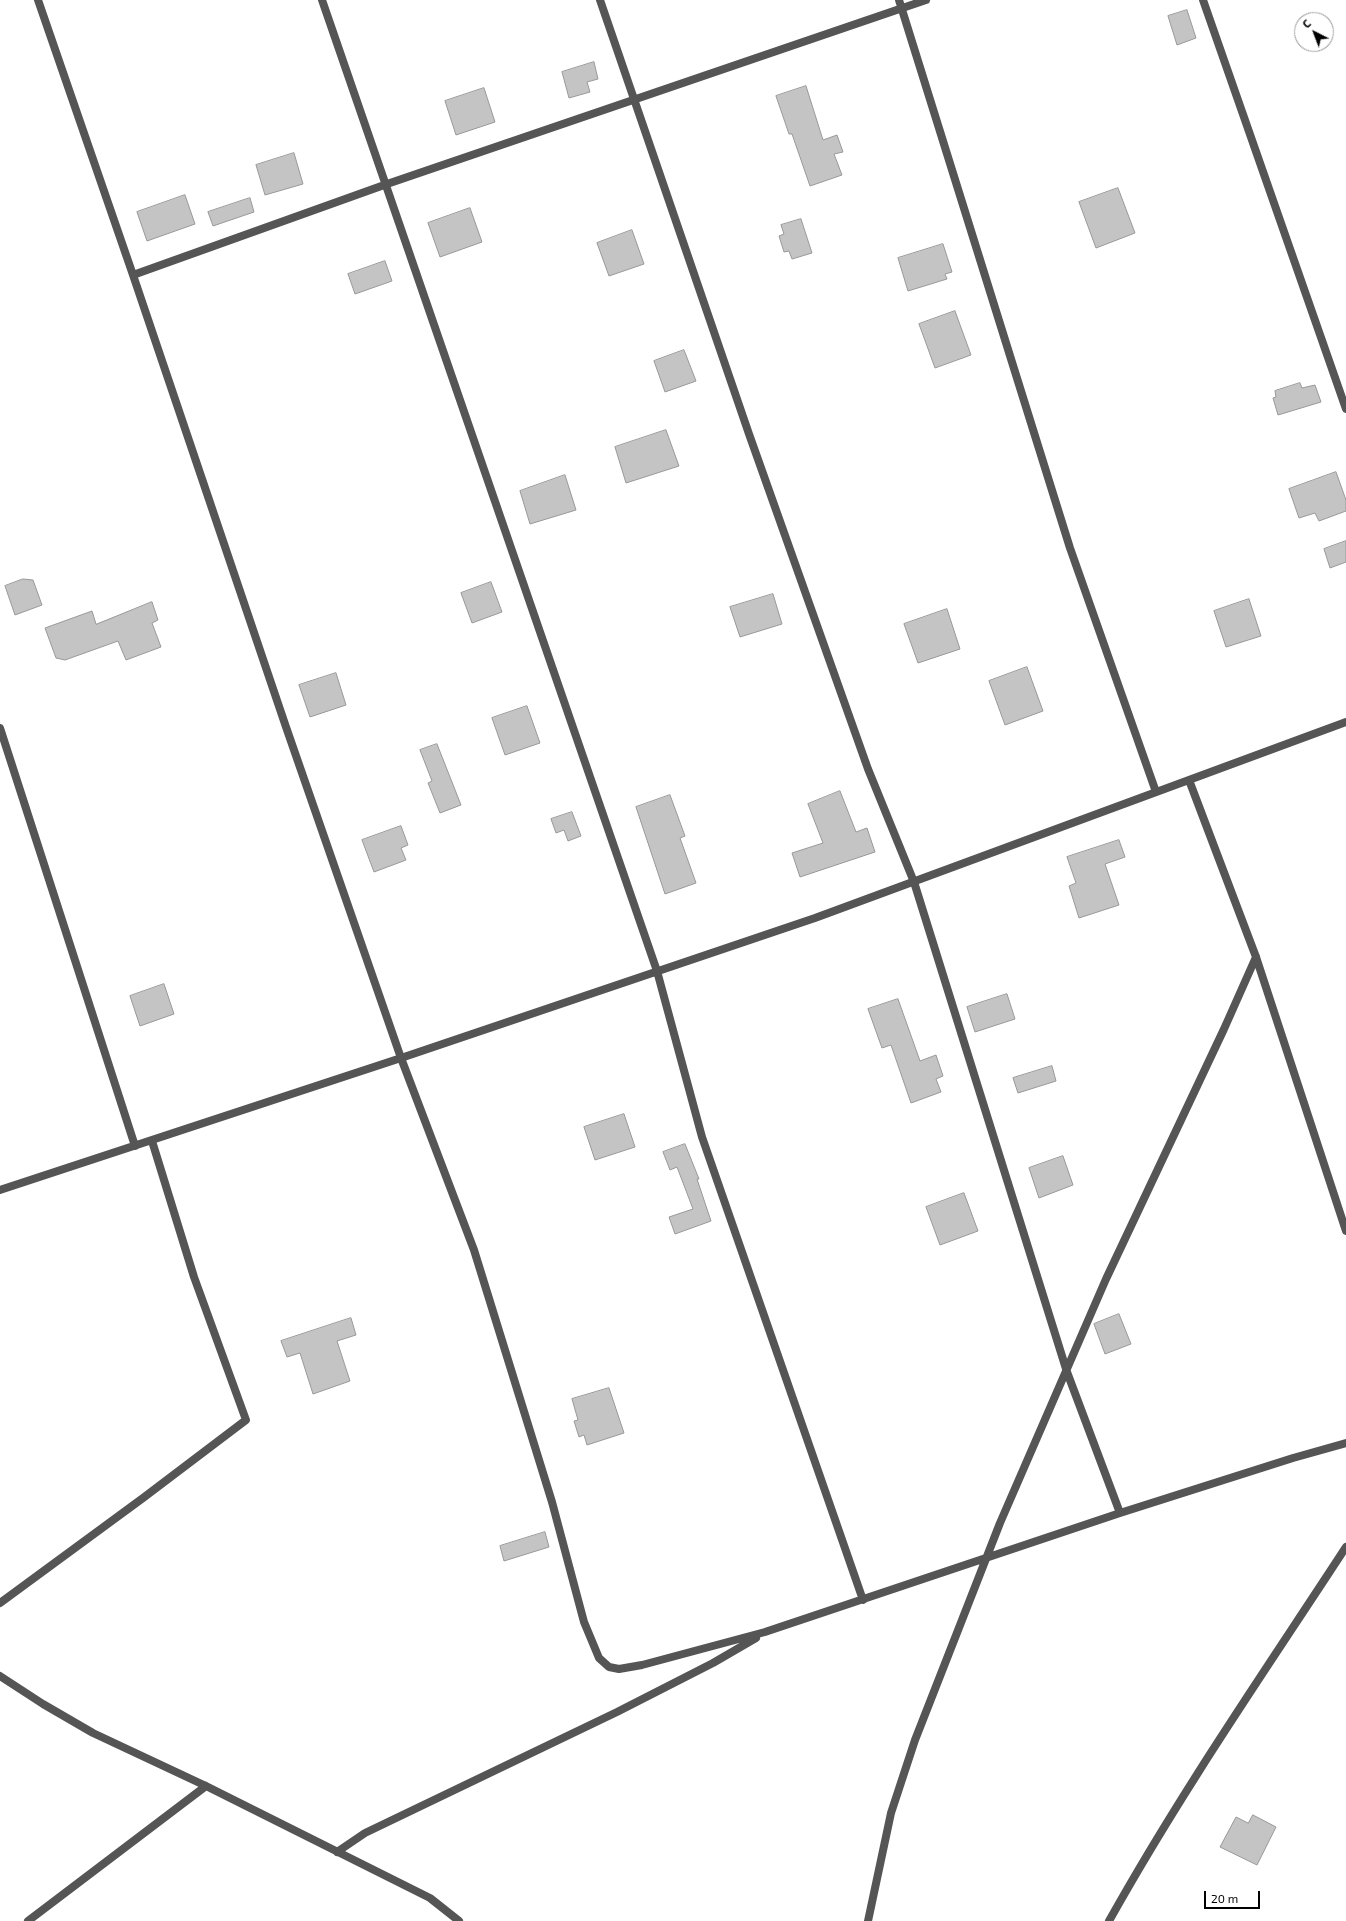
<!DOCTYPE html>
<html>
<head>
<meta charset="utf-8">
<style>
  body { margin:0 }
  #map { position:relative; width:1346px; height:1921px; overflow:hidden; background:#fff; font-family:"Exo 2",sans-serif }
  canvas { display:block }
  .north { position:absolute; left:1294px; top:12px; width:40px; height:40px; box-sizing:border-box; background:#fff; border:1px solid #999; border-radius:50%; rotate:318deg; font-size:11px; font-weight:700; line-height:16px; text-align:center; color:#000 }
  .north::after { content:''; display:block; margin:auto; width:14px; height:18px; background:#000; clip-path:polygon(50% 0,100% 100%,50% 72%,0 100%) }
  .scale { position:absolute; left:1204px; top:1891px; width:56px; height:18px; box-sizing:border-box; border:2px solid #000; border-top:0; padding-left:5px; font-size:12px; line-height:14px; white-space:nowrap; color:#000; -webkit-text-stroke:3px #fff; paint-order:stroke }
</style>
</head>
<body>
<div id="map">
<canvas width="1346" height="1921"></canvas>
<div class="north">С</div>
<div class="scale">20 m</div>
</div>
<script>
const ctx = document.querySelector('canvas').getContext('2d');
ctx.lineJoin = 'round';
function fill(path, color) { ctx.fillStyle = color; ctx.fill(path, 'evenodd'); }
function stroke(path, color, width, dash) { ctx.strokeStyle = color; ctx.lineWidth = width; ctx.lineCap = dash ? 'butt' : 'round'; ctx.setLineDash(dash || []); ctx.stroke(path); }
const building = new Path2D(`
  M1187 10 1196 38 1177 45 1168 16Z
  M594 62 598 79 587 82 590 92 569 98 562 72Z
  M806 86 823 140 837 135 843 152 834 154 842 175 810 186 792 134H789L776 96Z
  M484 88 495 122 456 135 445 101Z
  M294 153 303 184 265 195 256 165Z
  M1118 188 1135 233 1096 248 1079 202Z
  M185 195 195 224 147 241 137 212Z
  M250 198 254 212 213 226 208 212Z
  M470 208 482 242 440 257 428 223Z
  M801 219 812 253 792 259 789 251 784 252 779 236 784 234 781 225Z
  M632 230 644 264 609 276 597 243Z
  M943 244 952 272 945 274 947 279 908 291 898 258Z
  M385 261 392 281 355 294 348 274Z
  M955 311 971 355 935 368 919 324Z
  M684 350 696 381 665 392 654 361Z
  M1300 383 1302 388 1315 385 1321 402 1278 415 1273 398 1276 397 1275 391Z
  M666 430 679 466 626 483 615 447Z
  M1336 472 1346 500V511L1319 521 1315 513 1299 518 1289 489Z
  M565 475 576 510 530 524 520 491Z
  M1346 541V562L1330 568 1324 549Z
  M23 579 33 580 42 605 15 615 5 586Z
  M491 582 502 612 472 623 461 593Z
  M773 594 782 624 740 637 730 607Z
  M1249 599 1261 636 1226 647 1214 611Z
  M152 602 158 620 152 623 161 647 126 660 118 641 65 660 56 658 45 628 92 611 96 624Z
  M947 609 960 649 918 663 904 624Z
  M1027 667 1043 711 1005 725 989 681Z
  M336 673 346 705 310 717 299 685Z
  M527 706 540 743 505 755 492 718Z
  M437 744 461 805 440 813 428 783 432 781 420 750Z
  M840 791 856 832 867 828 875 852 800 877 792 853 823 843 808 804Z
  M670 795 685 836 680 838 696 883 665 894 636 807Z
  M572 812 581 836 568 841 564 830 556 833 551 819Z
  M401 826 408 845 401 848 406 860 374 872 362 840Z
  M1119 840 1125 857 1105 864 1119 905 1079 918 1069 886 1076 883 1067 857Z
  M164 984 174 1014 140 1026 130 996Z
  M1007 994 1015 1019 975 1032 967 1007Z
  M898 999 920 1061 936 1055 943 1076 936 1079 941 1092 911 1103 891 1045 882 1048 868 1009Z
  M1052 1066 1056 1081 1018 1093 1013 1078Z
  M624 1114 635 1147 595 1160 584 1127Z
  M685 1144 699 1179H697L711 1221 675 1234 669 1217 693 1209 677 1167 670 1170 663 1152Z
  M1063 1156 1073 1185 1039 1198 1029 1168Z
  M964 1193 978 1231 940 1245 926 1207Z
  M1119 1314 1131 1344 1105 1354 1094 1324Z
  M351 1318 356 1335 337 1341 350 1381 313 1394 300 1353 287 1357 281 1341Z
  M609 1388 624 1433 587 1445 584 1435 579 1437 574 1421 578 1420 572 1399Z
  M545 1532 549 1547 504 1561 500 1546Z
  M1253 1815 1276 1827 1257 1865 1220 1847 1236 1817 1248 1823Z`);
const minor = new Path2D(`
  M38 0 133 275 286 727 401 1058 474 1250 552 1502 584 1622 599 1658 609 1667 619 1669 642 1665 765 1632 1120 1513 1293 1458 1346 1443
  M322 0 657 971 702 1137 863 1600
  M600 0 749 434 868 769 914 882 1067 1372 1120 1513
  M899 0 1070 548 1156 792
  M1203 0 1346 409
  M133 275 387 184 926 0
  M0 728 135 1146
  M1189 780 1256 957 1346 1231
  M0 1190 401 1058 815 918 1346 722
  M0 1603 143 1498 246 1420 194 1277 152 1141
  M0 1676 43 1704 93 1733 206 1786 430 1898 459 1921
  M337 1852 365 1833 617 1712 713 1663 756 1638
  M28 1921 206 1786
  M868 1921 891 1813 915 1740 1000 1523 1106 1279 1224 1029 1256 957
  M1109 1921C1181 1792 1265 1671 1346 1547`);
fill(building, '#c4c4c4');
stroke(building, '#999', 1);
stroke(minor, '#555', 8);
</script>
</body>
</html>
